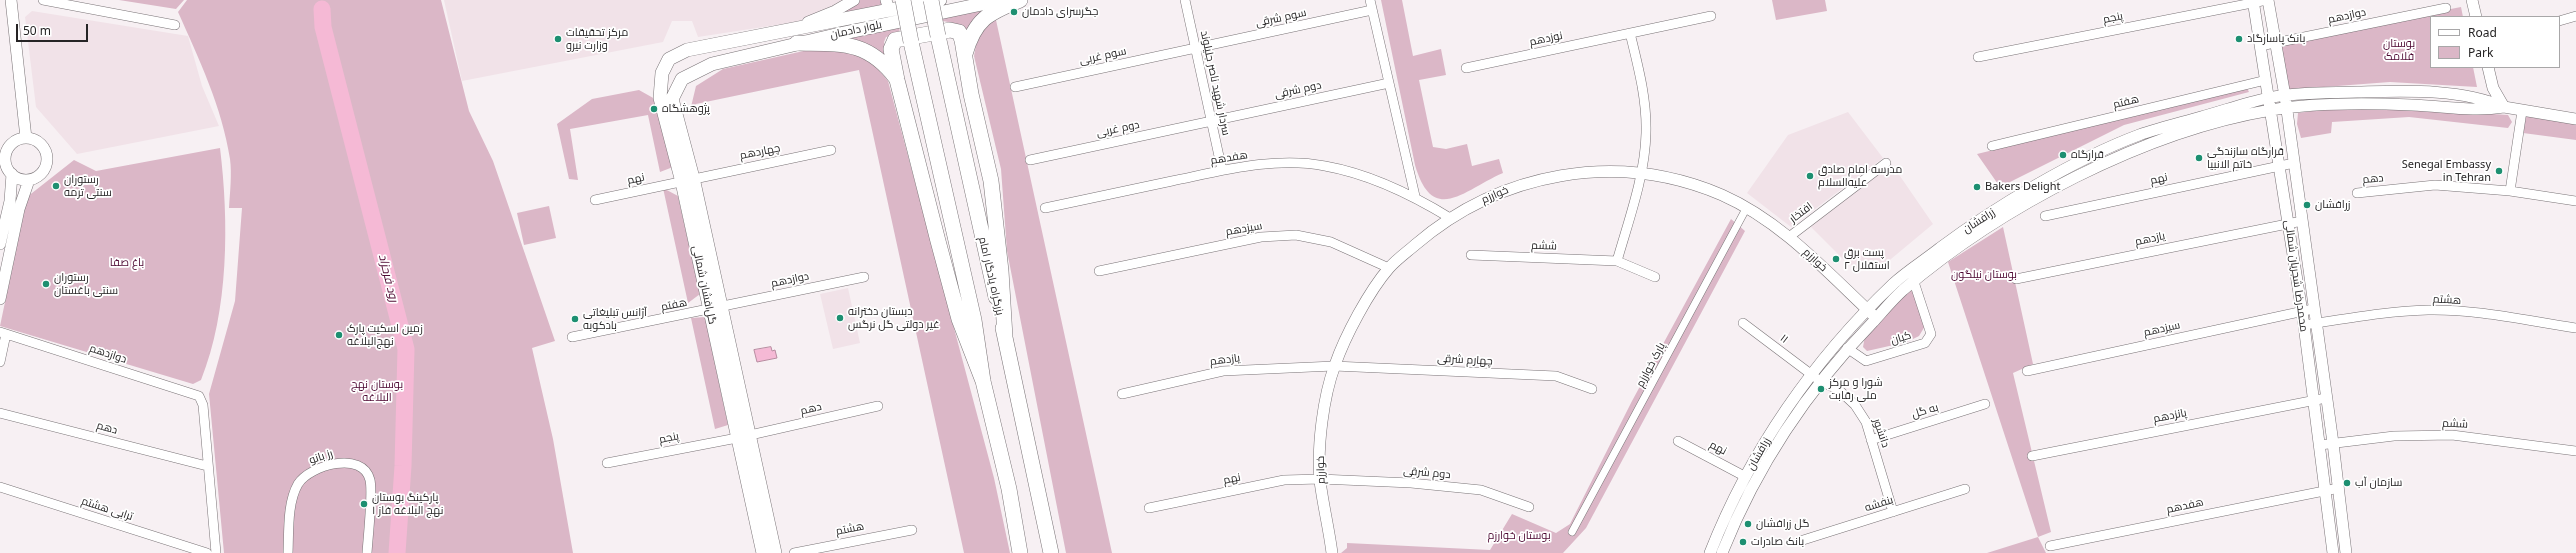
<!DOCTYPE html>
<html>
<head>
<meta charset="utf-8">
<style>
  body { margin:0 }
  #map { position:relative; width:2576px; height:553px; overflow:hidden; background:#f7f0f3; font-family:"Noto Sans",sans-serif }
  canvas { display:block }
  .legend { position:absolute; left:2430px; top:16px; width:130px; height:52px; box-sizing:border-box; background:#fff; border:1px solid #a8a7a8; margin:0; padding:5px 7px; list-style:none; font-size:12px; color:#262425 }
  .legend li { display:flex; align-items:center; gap:8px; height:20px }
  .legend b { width:20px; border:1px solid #a8a7a8 }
  .scale { position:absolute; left:16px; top:24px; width:72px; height:18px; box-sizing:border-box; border:2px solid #262425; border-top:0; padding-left:5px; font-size:12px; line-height:14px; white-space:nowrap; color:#262425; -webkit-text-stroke:3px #fff; paint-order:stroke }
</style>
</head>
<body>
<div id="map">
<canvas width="2576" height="553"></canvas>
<ul class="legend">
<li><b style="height:5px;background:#fff"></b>Road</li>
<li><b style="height:11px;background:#dbb7c7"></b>Park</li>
</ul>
<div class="scale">50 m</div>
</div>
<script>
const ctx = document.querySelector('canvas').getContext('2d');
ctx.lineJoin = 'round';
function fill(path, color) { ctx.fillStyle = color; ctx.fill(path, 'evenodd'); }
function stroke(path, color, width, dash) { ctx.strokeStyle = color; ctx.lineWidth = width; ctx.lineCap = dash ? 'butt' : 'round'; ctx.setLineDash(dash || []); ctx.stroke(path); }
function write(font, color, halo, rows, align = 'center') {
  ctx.font = font + ' "Noto Sans",Cairo,sans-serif'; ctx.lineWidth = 3.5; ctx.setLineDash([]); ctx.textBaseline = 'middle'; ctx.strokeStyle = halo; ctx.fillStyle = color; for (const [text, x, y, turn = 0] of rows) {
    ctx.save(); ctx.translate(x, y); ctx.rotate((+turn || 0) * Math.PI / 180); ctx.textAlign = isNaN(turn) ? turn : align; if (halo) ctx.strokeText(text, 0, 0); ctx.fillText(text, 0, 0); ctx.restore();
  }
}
const built = new Path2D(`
  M444 0H849L826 12 796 22 698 37 692 21H672L663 42 462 81Z
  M32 11 188 36 202 86 219 126 77 154 36 107 25 17Z
  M1848 112 1883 158 1791 227 1747 193 1788 135Z
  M1891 163 1933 224 1879 269H1857L1843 259 1809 225Z
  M848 288 860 343 833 349 820 294Z`);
const green = new Path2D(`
  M119 0H184L176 9Z
  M187 0H441L469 111 493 161 555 341 532 348 553 439 573 553H224L209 394 235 301 242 208H229C230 192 232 174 230 159 222 107 199 59 178 12Z
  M859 0H882L883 5 831 16Z
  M1381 0H1402L1413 56 1441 49 1446 75 1419 80 1433 147 1446 149 1467 144 1472 166 1499 159 1503 173C1465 189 1433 227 1415 165Z
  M1772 0H1825L1827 11 1776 20Z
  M2461 7 2463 17H2431V67H2473L2477 87 2390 82 2284 90 2276 43Z
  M985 8 967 36 953 23 943 21 942 17Z
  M990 17 996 20 1112 553H1066L1007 251 1001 169 974 56 979 29Z
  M899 26 900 34 886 37 884 42 888 58 835 40Z
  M808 50C849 51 861 45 888 81L994 478 1010 553H964L859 70 696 104 690 111 696 86 723 69Z
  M2247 88 2249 92 2124 125 2000 187 1977 154Z
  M639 90 655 99 673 167 660 172 648 115 570 129 578 180 569 179 557 124 592 99Z
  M2404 108 2508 115 2512 122 2508 128 2409 117 2332 122 2331 133 2301 138 2297 124 2298 113 2319 110Z
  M2526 116 2576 124V140L2523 133Z
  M220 148C229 221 229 311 201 380L193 384 0 326 27 197 74 160 96 171Z
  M663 188 678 196 700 294 688 303Z
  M549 206 556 238 524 245 517 213Z
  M1731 219 1745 231 1586 528 1563 553H1341L1347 548V543L1490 550 1512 514 1556 533 1570 524 1632 401Z
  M2003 227 2033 364 2013 373 2051 532 2038 537 2046 553H1987L2038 537 1948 262Z
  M1910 290 1915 293 1925 326 1919 336 1907 342 1867 351 1863 347 1865 336Z
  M705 317 728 425 715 429 691 318Z`);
const water = new Path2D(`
  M771 347 772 351 775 350 777 358 757 362 754 350Z`);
const river = new Path2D(`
  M322 9 323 27 406 349 403 466 397 553`);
const pedestrian = new Path2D(`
  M1572 532 1747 207`);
const minor = new Path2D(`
  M43 0 175 25
  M1185 0 1222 170
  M1370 0 1415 196
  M2559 21 2576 16
  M2260 46 2446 8
  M1978 57 2267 0
  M1466 68 1711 16
  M1015 87 1372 10
  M1992 146 2266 80
  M1030 160 1389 83
  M2510 191 2522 111
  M2357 193 2435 185 2510 191 2576 201
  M595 200 831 150
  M1045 208C1088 199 1130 190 1172 181 1221 171 1275 156 1325 166 1370 174 1411 194 1450 218
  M2045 216 2294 163
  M1789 237 1886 163
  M1471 255 1617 261 1655 277
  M1617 261C1629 219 1645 176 1646 133 1647 99 1638 66 1630 33
  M1099 271 1261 237 1296 235 1331 242 1389 268
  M2016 279 2302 221
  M1743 323 1820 381 1839 390 1855 405 1866 422 1893 512
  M2304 325C2345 319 2386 311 2428 310 2477 309 2528 321 2576 328
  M0 332 199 396 203 405 216 553
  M572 337 864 277
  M1847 348 1866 361 1925 343 1931 334 1914 282
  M0 362 6 334
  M2027 371 2313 309
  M1122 394 1223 371 1334 366 1556 376 1592 389
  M0 413 207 466
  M1871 440 1985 404
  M1678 441 1746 477
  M2320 445 2394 436 2452 435 2576 451
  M2032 456 2326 398
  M607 463 737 438 878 406
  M0 487 207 553
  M1149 508 1284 480 1320 479 1411 483 1481 490 1529 507
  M1800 541 1965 489
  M2050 546 2339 488
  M288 553C289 532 287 503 298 484 310 465 363 450 370 480 373 493 368 537 367 553
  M794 553 912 530`);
const tertiary = new Path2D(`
  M11 0 26 138
  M886 0 889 10
  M2253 0 2304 325 2333 553
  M2268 0 2285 96 2333 443 2346 553
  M2472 0 2476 17
  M808 22 835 11 854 0
  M2488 67 2493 88 2504 107 2576 119
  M5 159a21 21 0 1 1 42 0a21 21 0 1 1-42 0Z
  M0 244 10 201 12 174
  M0 299 19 209 29 180
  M1332 553C1329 529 1323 505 1320 481 1317 447 1323 397 1335 365 1345 336 1369 291 1389 268 1397 259 1407 252 1415 245 1500 172 1617 150 1722 195 1781 221 1826 271 1873 315
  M1710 553C1750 451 1814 359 1893 284 1907 271 1925 260 1940 248 1995 207 2075 159 2139 135 2159 128 2180 123 2201 117 2223 111 2245 103 2268 98 2296 92 2328 93 2357 92 2404 91 2459 88 2504 107 2473 112 2443 106 2412 105 2369 103 2313 103 2271 110 2145 131 2000 207 1903 290 1892 300 1883 311 1873 322 1809 388 1756 467 1722 553`);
const secondary = new Path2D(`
  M763 553 682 182 660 98 662 73 669 59 687 50 940 0
  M775 553 693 178 672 99 682 79 712 64 844 33 1001 0`);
const trunk = new Path2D(`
  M938 36 996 297
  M911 42 974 320 983 381 1009 489 1020 553
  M797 43C841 44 867 40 896 78
  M965 54C975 19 988 13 1020 0
  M1003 328 1051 553
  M983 381 959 319 938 241 897 80 891 49 895 40 950 30 959 32 962 40 971 94 991 181 1001 271 1005 337`);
const trunkBridge = new Path2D(`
  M903 0 911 42
  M931 0 938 36`);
const markers = [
  [1014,12,4,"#1d8f71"],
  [558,39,4,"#1d8f71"],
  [2239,39,4,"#1d8f71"],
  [654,109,4,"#1d8f71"],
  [2063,155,4,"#1d8f71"],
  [2199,158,4,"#1d8f71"],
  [2499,171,4,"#1d8f71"],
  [1810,176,4,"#1d8f71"],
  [56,186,4,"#1d8f71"],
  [1977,187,4,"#1d8f71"],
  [2307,205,4,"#1d8f71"],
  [1836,259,4,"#1d8f71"],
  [46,284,4,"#1d8f71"],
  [840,318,4,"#1d8f71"],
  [575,319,4,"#1d8f71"],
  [339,335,4,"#1d8f71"],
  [1821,389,4,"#1d8f71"],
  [2347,483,4,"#1d8f71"],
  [364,504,4,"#1d8f71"],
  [1748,524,4,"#1d8f71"],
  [1743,542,4,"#1d8f71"]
];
const poiNames = [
  ["جگرسرای دادمان",1022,12],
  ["مرکز تحقیقات",566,33],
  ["وزارت نیرو",566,46],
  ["بانک پاسارگاد",2247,39],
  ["پژوهشگاه",662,109],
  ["قرارگاه سازندگی",2207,152],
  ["خاتم الانبیا",2207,165],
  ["قرارگاه",2071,155],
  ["Senegal Embassy",2491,165,"right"],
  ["in Tehran",2491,178,"right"],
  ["مدرسه امام صادق",1818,170],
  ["علیه‌السلام",1818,183],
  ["رستوران",64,180],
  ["سنتی ترمه",64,193],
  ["Bakers Delight",1985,187],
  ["زرافشان",2315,205],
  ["پست برق",1844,253],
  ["استقلال ۲",1844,266],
  ["رستوران",54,278],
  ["سنتی باغستان",54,291],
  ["دبستان دخترانه",848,312],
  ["غیر دولتی گل نرگس",848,325],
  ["آژانس تبلیغاتی",583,313],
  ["بادکوبه",583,326],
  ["زمین اسکیت پارک",347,329],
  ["نهج‌البلاغه",347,342],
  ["شورا و مرکز",1829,383],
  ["ملی رقابت",1829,396],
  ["سازمان آب",2355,483],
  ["پارکینگ بوستان",372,498],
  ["نهج البلاغه فاز ۱",372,511],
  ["گل زرافشان",1756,524],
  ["بانک صادرات",1751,542]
];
const streetNames = [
  ["دوازدهم",2347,16,-12],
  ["سوم شرقی",1281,18,-12],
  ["پنجم",2113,18,-11],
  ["بلوار دادمان",856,30,-12],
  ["نوزدهم",1546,39,-12],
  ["سوم غربی",1103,56,-12],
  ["سردار شهید ناصر جلیلوند",1215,83,78],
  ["دوم شرقی",1298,90,-12],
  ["هفتم",2126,102,-13],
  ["دوم غربی",1118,129,-12],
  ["چهاردهم",760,152,-11],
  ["هفدهم",1229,158,-9],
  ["نهم",636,179,-12],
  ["نهم",2159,179,-12],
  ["دهم",2373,179,-5],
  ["خوارزم",1495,195,-23],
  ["افتخار",1801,213,-37],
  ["زرافشان",1979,221,-33],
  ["سیزدهم",1244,229,-10],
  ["یازدهم",2150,239,-12],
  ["ششم",1544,246,2],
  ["خوارزم",1815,260,43],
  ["بزرگراه یادگار امام",991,276,77],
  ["محمدرضا شجریان شمالی",2296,276,82],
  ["دوازدهم",790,280,-12],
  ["گل‌افشان شمالی",704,285,78],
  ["هشتم",2447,300,4],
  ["هفتم",674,305,-11],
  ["سیزدهم",2162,329,-12],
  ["کیان",1901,338,-17],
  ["۱۱",1784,339,37],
  ["دوازدهم",108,354,18],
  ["یازدهم",1225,360,-7],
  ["چهارم شرقی",1465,360,3],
  ["پارک خوارزم",1651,365,-62],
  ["دهم",811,409,-13],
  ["به گل",1925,411,-17],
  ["پانزدهم",2170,416,-11],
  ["ششم",2455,424,3],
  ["دهم",107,428,15],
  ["دانشور",1881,433,71],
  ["پنجم",669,438,-11],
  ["نهم",1718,448,28],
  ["زرافشان",1759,454,-60],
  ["رز بانو",321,457,-18],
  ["خوارزم",1321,470,-91],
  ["دوم شرقی",1427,473,5],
  ["نهم",1232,479,-11],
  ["بنفشه",1879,504,-17],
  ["هفدهم",2185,506,-12],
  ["ترابی هشتم",107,509,18],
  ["هشتم",850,529,-11]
];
const parkNames = [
  ["بوستان",2399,44],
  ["فلامک",2399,57],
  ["باغ صفا",127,263],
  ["بوستان نیلگون",1984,275],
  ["بوستان نهج",377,385],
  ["البلاغه",377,398],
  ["بوستان خوارزم",1519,536]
];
const waterNames = [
  ["رود فرحزاد",388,278,76]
];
fill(built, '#f1e2e8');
fill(green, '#dbb7c7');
fill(water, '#f5b9d5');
stroke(water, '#b78ca0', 1);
stroke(river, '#f5b9d5', 17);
stroke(pedestrian, '#7a7477', 8);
stroke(minor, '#7a7477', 10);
stroke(tertiary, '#7a7477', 12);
stroke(secondary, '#7a7477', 14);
stroke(trunk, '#7a7477', 16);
stroke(pedestrian, '#fff', 7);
stroke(minor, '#fff', 9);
stroke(tertiary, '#fff', 11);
stroke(secondary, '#fff', 13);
stroke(trunk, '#fff', 15);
stroke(trunkBridge, '#7a7477', 16, []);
stroke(trunkBridge, '#fff', 15);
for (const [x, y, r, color] of markers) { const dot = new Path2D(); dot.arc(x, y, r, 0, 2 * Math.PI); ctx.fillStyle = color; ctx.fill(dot); stroke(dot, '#fff', 1.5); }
write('11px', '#262425', '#fff', poiNames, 'left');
write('11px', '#262425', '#fff', streetNames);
write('11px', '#4d0832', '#fff', parkNames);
write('italic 12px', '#4e0932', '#fff', waterNames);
</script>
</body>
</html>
